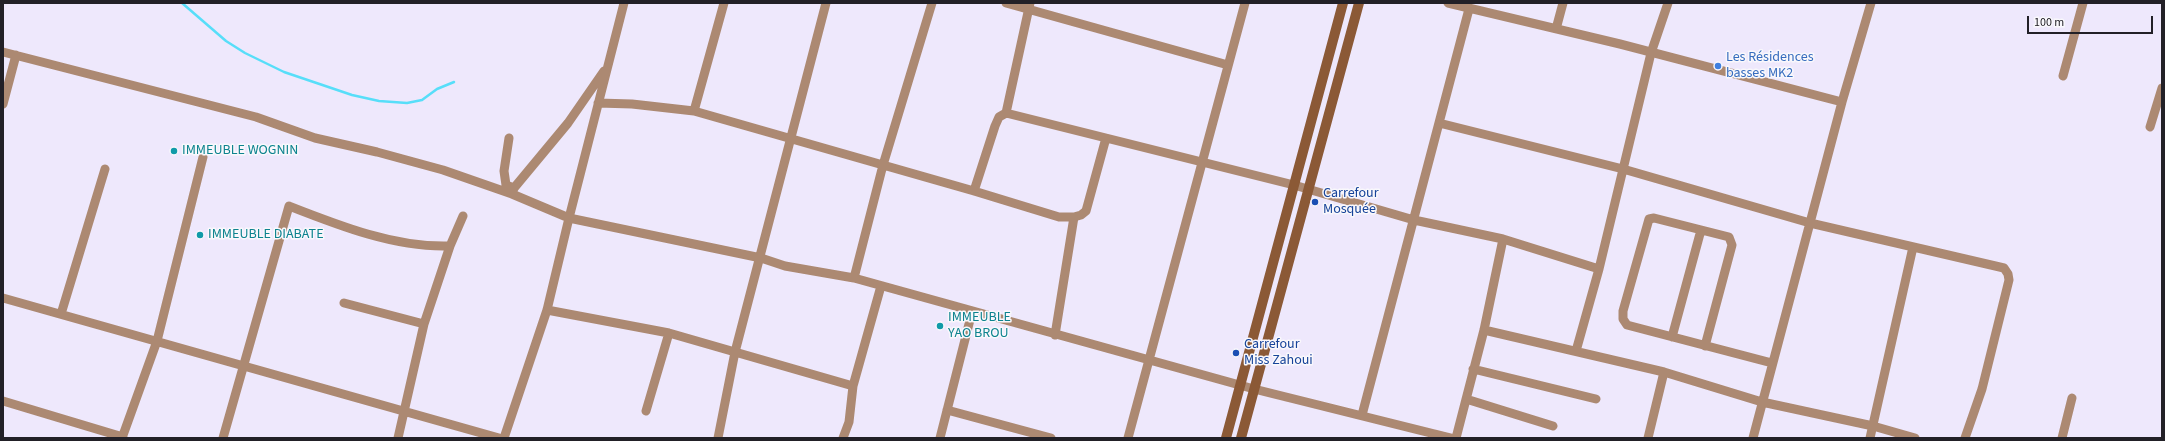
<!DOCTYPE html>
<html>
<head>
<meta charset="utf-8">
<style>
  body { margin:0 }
  #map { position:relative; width:2165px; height:441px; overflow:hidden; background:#eee8fc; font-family:"Source Sans 3",sans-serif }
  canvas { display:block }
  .frame { position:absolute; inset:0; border:4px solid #222027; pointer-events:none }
  .scale { position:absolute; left:2027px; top:16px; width:126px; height:18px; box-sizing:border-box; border:2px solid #222027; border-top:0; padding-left:5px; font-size:12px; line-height:14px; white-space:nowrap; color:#222027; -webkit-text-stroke:3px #f9f8fc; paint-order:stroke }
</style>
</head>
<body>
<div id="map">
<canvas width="2165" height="441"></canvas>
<div class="frame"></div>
<div class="scale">100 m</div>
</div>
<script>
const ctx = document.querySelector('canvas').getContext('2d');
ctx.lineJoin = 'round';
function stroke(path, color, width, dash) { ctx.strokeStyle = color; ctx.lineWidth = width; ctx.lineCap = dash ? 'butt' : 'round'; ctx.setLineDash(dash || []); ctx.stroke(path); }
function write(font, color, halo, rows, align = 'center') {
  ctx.font = font + ' "Source Sans 3",sans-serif'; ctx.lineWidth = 3; ctx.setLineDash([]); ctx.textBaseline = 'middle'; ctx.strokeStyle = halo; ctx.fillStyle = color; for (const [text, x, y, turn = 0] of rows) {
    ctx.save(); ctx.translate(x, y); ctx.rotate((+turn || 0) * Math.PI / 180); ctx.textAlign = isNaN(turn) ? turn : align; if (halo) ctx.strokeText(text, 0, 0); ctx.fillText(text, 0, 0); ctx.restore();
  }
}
const stream = new Path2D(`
  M182 3 226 41 245 53 284 72 352 95 379 101 407 103 422 100 437 89 454 82`);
const street = new Path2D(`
  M624 3 569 218 761 258 785 266 854 278 1254 389 1451 438
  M1006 3 1228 65
  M1448 3 1620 44 1842 102
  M1556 29 1563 3
  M3 52 256 117 315 138 377 152 443 170 512 194 569 218 547 310 504 438
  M2063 76 2083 3
  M598 103 632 104 694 111 974 191 1059 217H1074L1081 215 1086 211 1106 138
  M3 104 16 55
  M694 111 724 3
  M1006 113 1030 3
  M1439 123 1623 169 1810 223 2004 268 2008 274 2009 280 1982 389 1965 438
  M2150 127 2162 88
  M509 138 504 171 506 185 514 188
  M974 191 995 126 999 117 1006 113 1294 185 1414 220 1503 239 1599 269
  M512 194 514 188 568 123 604 71
  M854 278 883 165 932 3
  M3 298 499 438
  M344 303 424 324
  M547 310 669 333 853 386
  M61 314 105 169
  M1484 330 1664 372 1762 402 1873 426 1915 438
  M1055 335 1074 217
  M1672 337 1701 230
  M1705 346 1732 245 1729 237 1654 218 1649 219 1623 311V319L1627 325 1772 363
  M1576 351 1599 269 1651 53 1668 3
  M1473 369 1596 399
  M1466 399 1553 426
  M3 401 123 437
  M947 410 1051 438
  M646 411 669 333
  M1362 415 1469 9
  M122 438 157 341 203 157
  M223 438 289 206C340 226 396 248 450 246L463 216
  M398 438 424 324 450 246
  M718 438 735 352 826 3
  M843 438 849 422 853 386 881 286
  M940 438 972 312
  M1128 438 1245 3
  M1456 438 1484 330 1503 239
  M1648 438 1664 372
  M1753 438 1842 102 1871 3
  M1870 438 1913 247
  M2062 438 2072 398`);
const secondary = new Path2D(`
  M1226 438 1343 3
  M1241 438 1359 3`);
const markers = [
  [1718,66,4,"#3f7fe0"],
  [174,151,4,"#0f9aa8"],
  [1315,202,4,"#1a4fb4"],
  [200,235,4,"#0f9aa8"],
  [940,326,4,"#0f9aa8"],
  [1236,353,4,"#1a4fb4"]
];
const shopNames = [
  ["Les Résidences",1726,58],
  ["basses MK2",1726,74]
];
const cultureNames = [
  ["IMMEUBLE WOGNIN",182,151],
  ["IMMEUBLE DIABATE",208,235],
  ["IMMEUBLE",948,318],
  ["YAO BROU",948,334]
];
const transitNames = [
  ["Carrefour",1323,194],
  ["Mosquée",1323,210],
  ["Carrefour",1244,345],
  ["Miss Zahoui",1244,361]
];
stroke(stream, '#57def9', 2.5);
stroke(street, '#ac8972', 9);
stroke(secondary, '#8b5936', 10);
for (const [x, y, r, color] of markers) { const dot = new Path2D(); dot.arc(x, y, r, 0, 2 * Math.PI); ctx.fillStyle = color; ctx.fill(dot); stroke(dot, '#f9f8fc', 1.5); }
write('14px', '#366cbe', '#f9f8fc', shopNames, 'left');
write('14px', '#0d838f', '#f9f8fc', cultureNames, 'left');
write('14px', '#164399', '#f9f8fc', transitNames, 'left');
</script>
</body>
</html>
